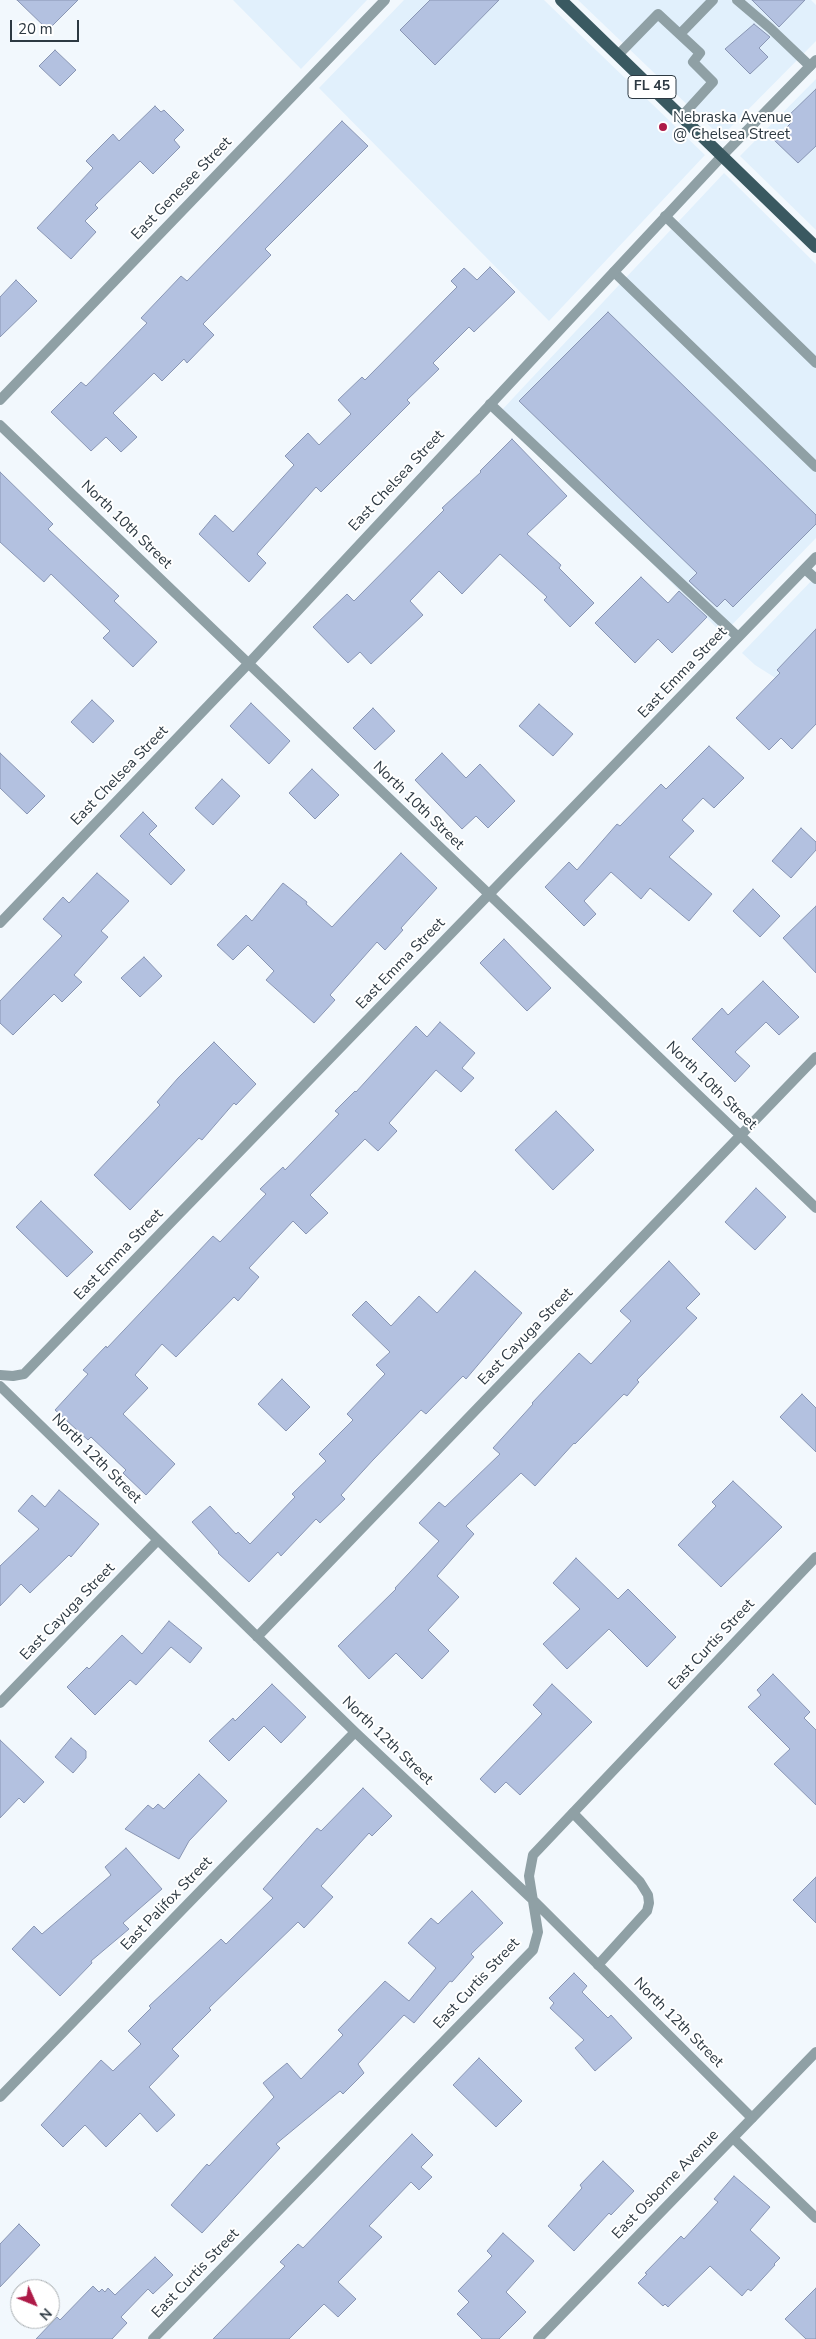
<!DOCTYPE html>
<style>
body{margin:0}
#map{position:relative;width:816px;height:2339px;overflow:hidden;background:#f2f8fd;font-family:"Nunito Sans",sans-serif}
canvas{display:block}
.north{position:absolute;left:10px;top:2279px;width:50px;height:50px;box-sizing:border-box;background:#fff;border:1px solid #abb0b3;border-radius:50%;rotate:134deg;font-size:14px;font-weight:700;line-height:20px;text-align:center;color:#2d3942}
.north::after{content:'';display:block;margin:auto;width:18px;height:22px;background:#ad1a47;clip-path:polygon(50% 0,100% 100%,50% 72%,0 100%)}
.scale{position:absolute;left:10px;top:20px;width:69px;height:22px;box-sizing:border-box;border:2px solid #2d3942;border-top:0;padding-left:6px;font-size:15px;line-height:18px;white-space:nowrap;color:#2d3942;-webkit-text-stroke:4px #fff;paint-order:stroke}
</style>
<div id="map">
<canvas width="816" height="2339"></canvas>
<div class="north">N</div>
<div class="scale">20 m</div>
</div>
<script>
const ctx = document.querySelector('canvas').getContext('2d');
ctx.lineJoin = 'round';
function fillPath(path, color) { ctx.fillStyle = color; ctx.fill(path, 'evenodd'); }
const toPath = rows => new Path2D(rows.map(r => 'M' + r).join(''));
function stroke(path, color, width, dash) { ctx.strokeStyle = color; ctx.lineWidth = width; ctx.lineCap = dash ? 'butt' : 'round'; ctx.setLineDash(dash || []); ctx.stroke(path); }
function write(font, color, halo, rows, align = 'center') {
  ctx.font = font + ' "Nunito Sans",sans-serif'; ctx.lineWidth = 4; ctx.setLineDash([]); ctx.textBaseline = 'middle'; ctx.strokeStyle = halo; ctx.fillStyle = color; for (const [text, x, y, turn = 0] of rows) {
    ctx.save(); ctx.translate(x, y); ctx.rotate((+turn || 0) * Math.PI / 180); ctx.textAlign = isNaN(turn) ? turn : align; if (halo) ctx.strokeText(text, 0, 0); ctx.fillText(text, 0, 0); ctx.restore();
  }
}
const built = toPath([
 [233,0,367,0,301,69],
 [404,0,544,0,705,155,549,321,319,88],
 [578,0,811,0,816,5,816,41,721,137],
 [816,79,816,230,740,156],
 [724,173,816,264,816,538,723,634,500,412],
 [816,576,816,679,796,691,755,665,742,653]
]);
const building = toPath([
 [17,0,78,0,48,30,17,0],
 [430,0,499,0,435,65,400,30,430,0],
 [752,0,805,0,779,27,752,0],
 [754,24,770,37,759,48,768,57,750,74,725,49,754,24],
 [55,50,76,70,60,86,39,66,55,50],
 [816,89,816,146,798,163,774,140,791,123,786,118,816,89],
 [155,106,161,112,164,110,184,130,174,140,180,147,153,174,140,161,95,205,98,208,85,221,96,232,71,259,37,228,93,168,86,161,113,134,119,141,155,106],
 [342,121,368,146,265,249,271,255,203,324,214,335,187,363,184,359,162,381,154,373,113,413,137,437,121,452,106,437,91,451,51,412,81,382,86,386,147,323,141,318,181,276,187,281,342,121],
 [490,267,515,292,474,332,469,327,433,363,439,369,407,400,410,403,321,492,316,487,257,554,266,563,249,582,199,534,215,515,233,532,294,465,285,456,308,433,319,445,351,414,338,400,362,377,365,380,457,287,451,281,464,268,477,280,490,267],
 [16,280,37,301,0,337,0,297,16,280],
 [608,312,816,515,816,524,733,607,725,599,717,607,689,581,697,573,519,401,608,312],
 [512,439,567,496,527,534,561,565,559,568,594,603,570,627,544,600,547,597,500,554,462,594,439,571,410,601,423,615,371,664,360,652,348,663,313,627,347,594,354,601,444,510,442,508,481,472,480,471,512,439],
 [0,472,53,524,48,529,119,596,114,601,157,642,133,667,103,638,110,631,51,574,44,582,0,542,0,472],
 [641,577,668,603,679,591,707,617,672,653,658,639,635,663,595,623,641,577],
 [816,629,816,724,792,749,781,738,769,750,736,718,780,673,777,670,816,629],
 [92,700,114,721,93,743,71,722,92,700],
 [251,703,290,741,269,764,230,726,251,703],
 [539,704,573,734,553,756,519,726,539,704],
 [373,708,395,731,375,750,353,728,373,708],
 [709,746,744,778,714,808,703,798,682,820,694,831,669,857,712,894,689,921,650,888,641,899,611,872,584,901,596,914,584,926,545,887,569,862,577,870,617,824,620,826,661,784,666,789,709,746],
 [0,753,45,796,27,814,0,788,0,753],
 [442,753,466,778,480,764,515,801,488,828,476,816,462,829,415,780,442,753],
 [312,769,339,795,315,819,289,793,312,769],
 [222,779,240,796,213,825,195,808,222,779],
 [143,812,157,826,149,834,185,870,171,885,120,836,143,812],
 [801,828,816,842,816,850,791,878,772,861,801,828],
 [401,853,437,888,401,928,403,930,385,950,377,942,330,995,335,1000,314,1023,266,980,274,971,248,945,233,960,217,945,246,915,252,921,283,883,307,902,306,904,332,927,401,853],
 [97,873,129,901,101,931,108,937,74,975,82,982,62,1002,54,994,13,1035,0,1023,0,1001,62,936,43,919,63,897,69,903,97,873],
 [753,889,780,916,760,937,733,911,753,889],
 [816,906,816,973,783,938,816,906],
 [504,939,551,988,527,1011,480,963,504,939],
 [144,957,162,976,140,997,121,978,144,957],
 [763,981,799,1017,779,1035,766,1022,735,1052,750,1066,735,1082,692,1039,722,1008,728,1015,763,981],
 [440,1022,475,1053,462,1068,474,1078,461,1092,436,1070,389,1123,397,1131,378,1151,365,1139,310,1195,328,1213,306,1234,293,1221,249,1268,259,1277,238,1301,234,1297,176,1357,162,1344,135,1375,148,1388,123,1414,175,1464,146,1495,123,1473,126,1470,91,1437,88,1440,55,1410,88,1374,83,1370,106,1346,107,1348,213,1236,220,1242,266,1194,260,1189,283,1167,285,1170,339,1114,335,1111,355,1091,356,1092,416,1026,427,1037,440,1022],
 [214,1042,256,1084,236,1105,234,1103,202,1140,199,1138,130,1210,94,1175,160,1105,157,1102,178,1078,214,1042],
 [556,1111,594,1150,553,1190,515,1150,556,1111],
 [756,1188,786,1217,755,1250,725,1222,756,1188],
 [41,1201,93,1252,67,1277,16,1227,41,1201],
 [669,1261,700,1294,686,1308,697,1318,637,1380,639,1382,627,1396,624,1394,575,1444,574,1443,535,1486,521,1473,466,1526,474,1534,437,1576,459,1597,428,1630,449,1651,422,1679,396,1653,369,1679,338,1646,396,1589,395,1588,439,1541,419,1523,439,1502,445,1507,500,1454,493,1448,533,1404,532,1403,579,1353,591,1364,631,1321,620,1311,669,1261],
 [475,1271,522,1313,466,1379,463,1376,426,1414,421,1410,373,1460,341,1495,345,1499,320,1523,316,1519,281,1556,278,1552,249,1582,218,1553,219,1552,192,1522,210,1506,236,1534,238,1532,250,1544,295,1497,292,1494,326,1461,319,1454,353,1420,347,1414,385,1374,376,1365,390,1352,352,1315,366,1301,391,1326,419,1296,437,1313,475,1271],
 [282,1379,310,1407,286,1431,258,1404,282,1379],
 [802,1394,816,1408,816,1452,780,1417,802,1394],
 [733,1481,782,1527,721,1587,678,1545,716,1506,712,1502,733,1481],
 [59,1490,99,1524,71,1557,69,1555,30,1593,21,1584,0,1606,0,1566,39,1529,18,1511,32,1495,45,1507,59,1490],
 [576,1558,618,1599,628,1589,676,1637,647,1667,609,1629,567,1669,543,1644,580,1609,553,1583,576,1558],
 [169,1621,202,1648,190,1663,171,1647,136,1685,130,1680,95,1715,67,1687,87,1667,89,1669,122,1635,142,1654,169,1621],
 [773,1674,810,1712,804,1718,816,1730,816,1805,774,1764,790,1749,748,1707,761,1695,757,1690,773,1674],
 [272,1684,306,1717,281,1743,264,1726,229,1761,209,1741,233,1718,235,1721,272,1684],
 [552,1684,592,1722,520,1795,506,1782,495,1793,480,1779,542,1714,533,1705,552,1684],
 [71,1738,86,1751,86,1758,73,1773,55,1757,71,1738],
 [0,1740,44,1782,24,1803,19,1798,0,1818,0,1740],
 [199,1774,227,1801,189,1841,179,1859,125,1829,148,1805,153,1809,158,1804,164,1809,199,1774],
 [363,1788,392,1816,372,1836,369,1833,321,1886,333,1897,304,1928,298,1922,209,2008,211,2010,172,2049,179,2056,149,2087,175,2115,157,2132,140,2113,106,2147,85,2125,63,2147,41,2125,101,2060,113,2071,141,2044,128,2031,151,2008,149,2006,221,1939,226,1944,273,1898,263,1889,317,1828,321,1831,363,1788],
 [126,1848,162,1889,123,1923,129,1929,91,1961,92,1963,60,1996,12,1949,34,1926,42,1934,111,1875,105,1867,126,1848],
 [816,1877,816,1923,793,1900,816,1877],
 [472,1891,503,1923,471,1954,474,1957,452,1982,450,1981,414,2023,404,2015,358,2064,364,2073,343,2094,340,2091,276,2144,280,2148,202,2233,171,2205,207,2164,209,2166,274,2097,263,2083,287,2063,301,2079,343,2035,338,2030,385,1981,409,2001,436,1968,408,1943,431,1918,438,1924,472,1891],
 [574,1973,587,1986,582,1992,608,2018,611,2015,632,2038,595,2071,575,2048,584,2040,550,2008,554,2003,549,1998,574,1973],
 [479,2058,522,2101,496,2127,453,2085,479,2058],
 [412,2134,433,2155,421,2167,432,2177,419,2190,411,2182,369,2226,382,2237,338,2282,356,2299,338,2317,324,2304,289,2339,213,2339,285,2266,280,2262,298,2244,303,2248,412,2134],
 [603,2161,634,2191,611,2215,609,2213,574,2251,548,2226,582,2188,580,2185,603,2161],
 [734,2176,770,2207,750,2230,780,2258,774,2264,775,2265,751,2291,748,2289,742,2296,710,2266,668,2307,665,2304,663,2306,638,2283,647,2274,645,2273,681,2236,684,2239,718,2202,714,2199,734,2176],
 [19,2224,40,2245,0,2287,0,2244,19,2224],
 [503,2233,534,2261,506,2292,526,2312,499,2339,482,2339,457,2314,469,2302,458,2291,492,2256,487,2251,503,2233],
 [155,2257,173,2275,153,2294,148,2289,121,2317,127,2323,112,2339,36,2339,57,2317,60,2320,93,2286,99,2292,102,2289,105,2292,108,2288,115,2295,155,2257],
 [816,2288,816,2339,806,2339,785,2319,816,2288]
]);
const service = toPath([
 [737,0,770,28,810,66],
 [680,34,713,0],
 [618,55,658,14,700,53,693,62,713,82,682,116],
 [665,216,816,363],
 [614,272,816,467],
 [490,404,738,637],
 [805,569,816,579],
 [573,1813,640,1882,648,1895,649,1903,647,1911,598,1965]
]);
const minor = toPath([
 [0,400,385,0],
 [0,425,816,1208],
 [0,923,249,663,723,155,816,60],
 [0,1375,13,1376,24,1374,816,557],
 [0,1386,355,1732,531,1898,752,2118],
 [257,1637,816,1057],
 [0,1703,157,1541],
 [0,2097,355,1732],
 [733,2138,816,2218],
 [153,2339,533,1950,538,1932,529,1876,533,1855,816,1557]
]);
const tertiary = toPath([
 [538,2339,816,2052]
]);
const primary = toPath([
 [561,0,816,247]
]);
const markers = [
 [663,127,5,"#ad1a47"]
];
const shields = [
 [652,87,48]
];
const shieldNames = [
 ["FL 45",652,87]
];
const poiNames = [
 ["Nebraska Avenue",673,118],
 ["@ Chelsea Street",673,135]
];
const streetNames = [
 ["East Genesee Street",182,189,-46],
 ["East Chelsea Street",397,481,-47],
 ["North 10th Street",126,525,44],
 ["East Emma Street",683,673,-46],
 ["East Chelsea Street",120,776,-46],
 ["North 10th Street",418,806,44],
 ["East Emma Street",401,964,-46],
 ["North 10th Street",711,1086,44],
 ["East Emma Street",119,1255,-46],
 ["East Cayuga Street",526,1337,-46],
 ["North 12th Street",96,1459,45],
 ["East Cayuga Street",68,1612,-46],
 ["East Curtis Street",712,1645,-47],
 ["North 12th Street",387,1741,44],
 ["East Palifox Street",167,1904,-46],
 ["East Curtis Street",477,1984,-47],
 ["North 12th Street",678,2023,45],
 ["East Osborne Avenue",666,2185,-46],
 ["East Curtis Street",196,2274,-46]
];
fillPath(built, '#e1f0fc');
fillPath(building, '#b3c1e0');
stroke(building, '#8996b4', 1);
stroke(service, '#8fa0a5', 10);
stroke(minor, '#8fa0a5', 10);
stroke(tertiary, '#8fa0a5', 10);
stroke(primary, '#3a5961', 12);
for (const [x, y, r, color] of markers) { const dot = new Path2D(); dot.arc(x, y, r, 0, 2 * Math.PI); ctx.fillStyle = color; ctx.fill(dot); stroke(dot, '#fff', 2); }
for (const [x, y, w] of shields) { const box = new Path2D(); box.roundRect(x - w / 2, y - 11.5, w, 23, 4); ctx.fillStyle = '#fff'; ctx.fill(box); stroke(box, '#2d3942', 1); }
write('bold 14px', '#2d3942', null, shieldNames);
write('15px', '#2d3942', '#fff', poiNames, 'left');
write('15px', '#2d3942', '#fff', streetNames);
</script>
